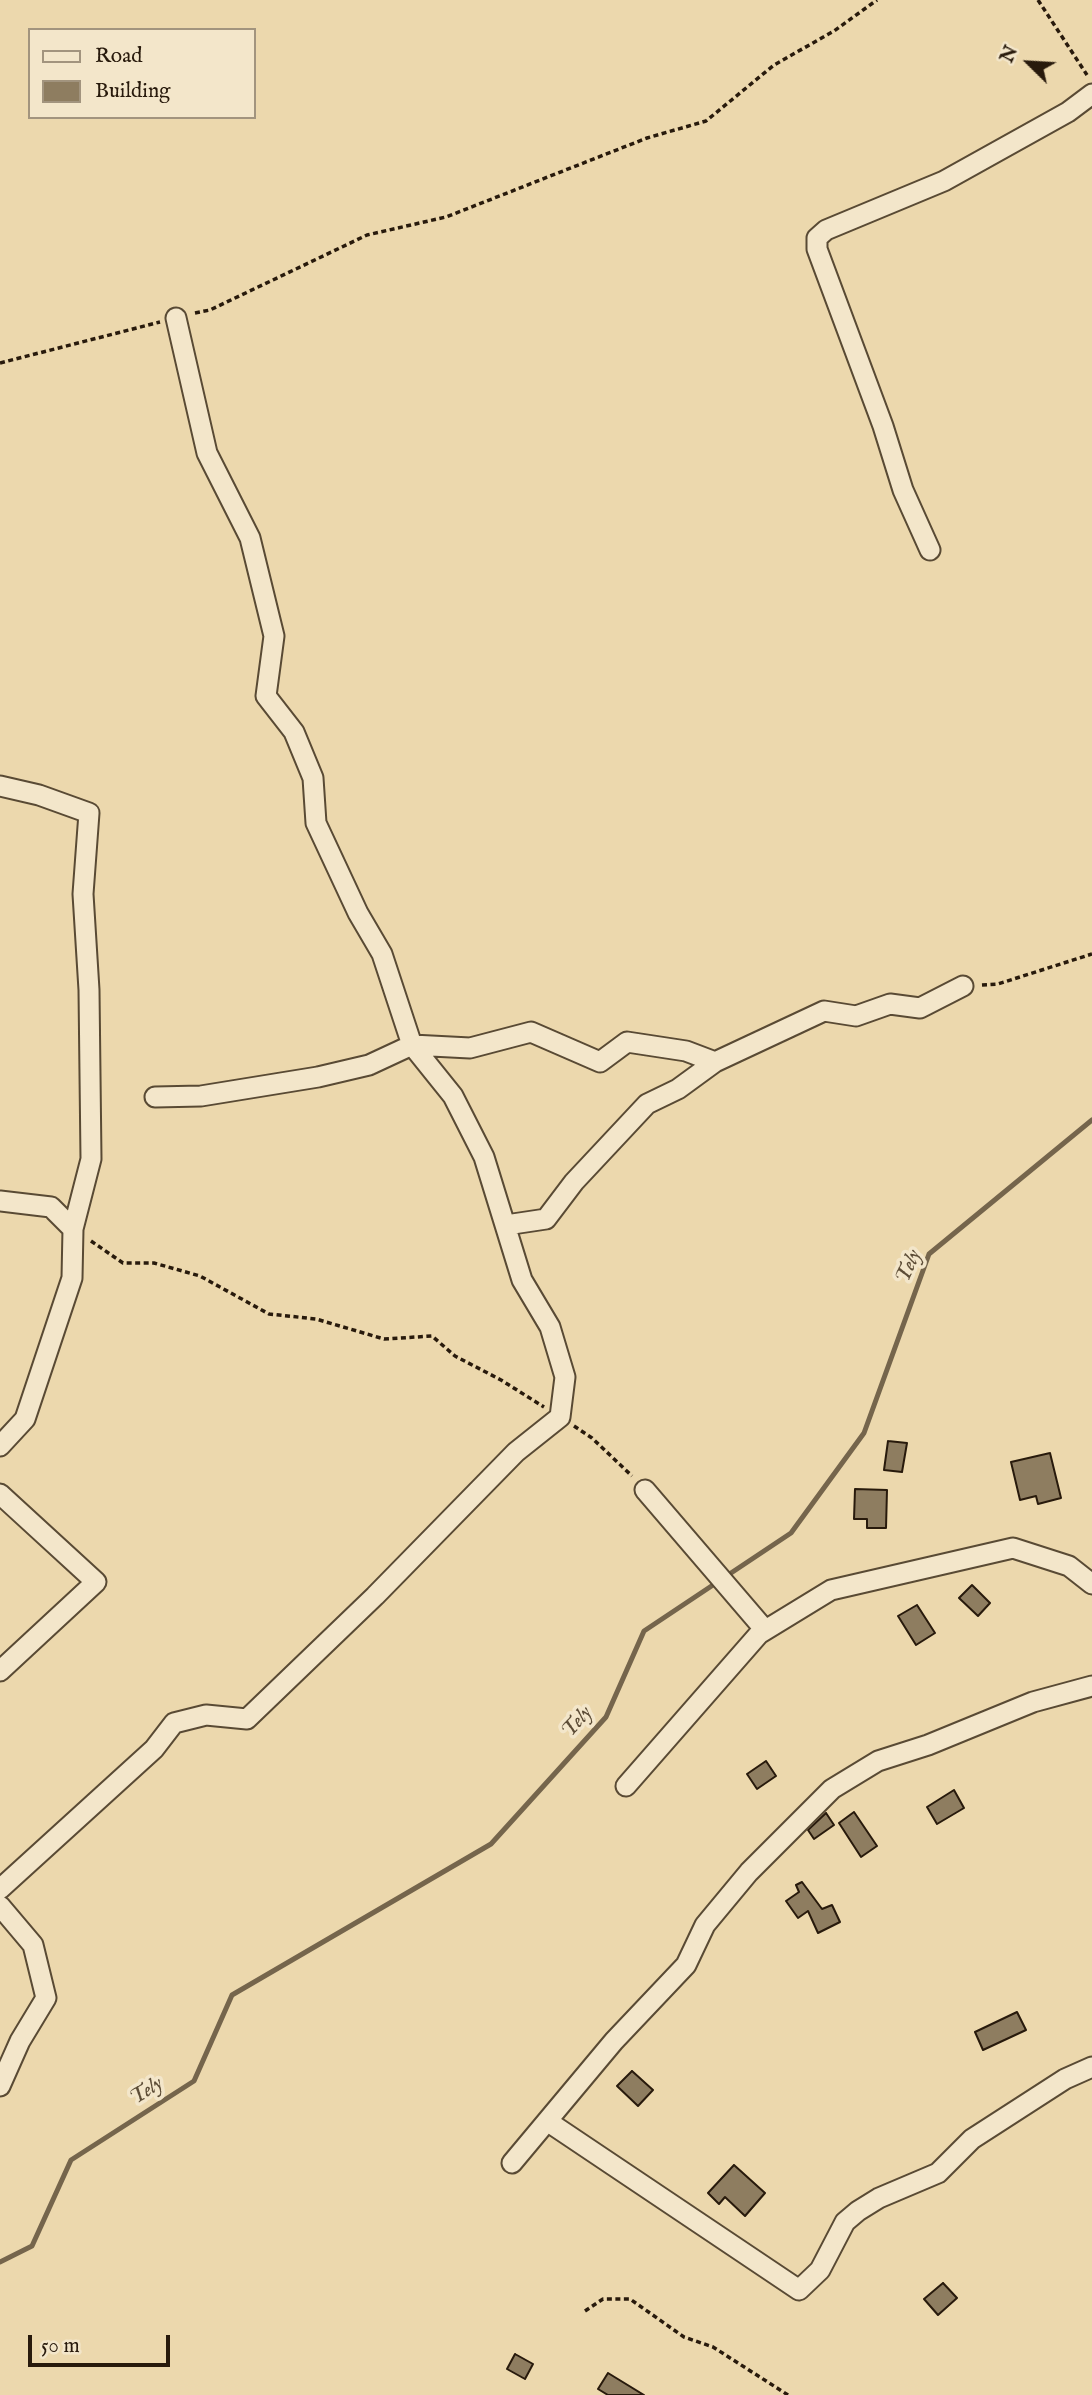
<!DOCTYPE html>
<style>
body{margin:0}
#map{position:relative;width:1092px;height:2395px;overflow:hidden;background:#ecd8ad;font-family:"IM FELL English",serif}
canvas{display:block}
.legend{position:absolute;left:28px;top:28px;width:228px;height:91px;box-sizing:border-box;background:#f3e6ca;border:2px solid #a2947e;margin:0;padding:9px 12px;list-style:none;font-size:21px;color:#281a0c}
.legend li{display:flex;align-items:center;gap:14px;height:35px}
.legend b{width:35px;border:2px solid #a2947e}
.north{position:absolute;left:994px;top:28px;width:70px;height:70px;-webkit-text-stroke:5px #f3e6ca;paint-order:stroke;rotate:294deg;font-size:19px;font-weight:700;line-height:28px;text-align:center;color:#281a0c}
.north::after{content:'';display:block;margin:auto;width:24px;height:32px;background:#281a0c;clip-path:polygon(50% 0,100% 100%,50% 72%,0 100%)}
.scale{position:absolute;left:28px;top:2335px;width:142px;height:32px;box-sizing:border-box;border:4px solid #281a0c;border-top:0;padding-left:9px;font-size:21px;line-height:24px;white-space:nowrap;color:#281a0c;-webkit-text-stroke:5px #f3e6ca;paint-order:stroke}
</style>
<div id="map">
<canvas width="1092" height="2395"></canvas>
<ul class="legend">
<li><b style="height:9px;background:#f3e6ca"></b>Road</li>
<li><b style="height:19px;background:#8e7d60"></b>Building</li>
</ul>
<div class="north">N</div>
<div class="scale">50 m</div>
</div>
<script>
const ctx = document.querySelector('canvas').getContext('2d');
ctx.lineJoin = 'round';
const toPath = rows => new Path2D(rows.map(r => 'M' + r).join(''));
function stroke(path, color, width, dash) { ctx.strokeStyle = color; ctx.lineWidth = width; ctx.lineCap = dash ? 'butt' : 'round'; ctx.setLineDash(dash || []); ctx.stroke(path); }
function fillPath(path, color) { ctx.fillStyle = color; ctx.fill(path, 'evenodd'); }
function write(font, color, halo, rows, align = 'center') {
  ctx.font = font + ' "IM FELL English",serif'; ctx.lineWidth = 7; ctx.setLineDash([]); ctx.textBaseline = 'middle'; ctx.strokeStyle = halo; ctx.fillStyle = color; for (const [text, x, y, turn = 0] of rows) {
    ctx.save(); ctx.translate(x, y); ctx.rotate((+turn || 0) * Math.PI / 180); ctx.textAlign = isNaN(turn) ? turn : align; if (halo) ctx.strokeText(text, 0, 0); ctx.fillText(text, 0, 0); ctx.restore();
  }
}
const stream = toPath([
 [0,2262,32,2246,71,2160,194,2081,232,1995,491,1844,606,1717,644,1631,791,1533,864,1433,929,1254,1092,1120]
]);
const building = toPath([
 [888,1441,907,1443,902,1472,884,1470,888,1441],
 [1050,1453,1061,1498,1038,1504,1036,1496,1020,1500,1011,1462,1050,1453],
 [855,1489,887,1490,886,1528,867,1528,867,1519,854,1519,855,1489],
 [972,1585,990,1603,978,1616,959,1598,972,1585],
 [917,1605,935,1633,916,1645,898,1616,917,1605],
 [766,1761,776,1776,757,1789,747,1774,766,1761],
 [954,1790,964,1808,937,1824,927,1807,954,1790],
 [854,1812,877,1846,861,1857,839,1823,854,1812],
 [826,1813,834,1825,814,1839,808,1830,826,1813],
 [802,1882,822,1909,832,1905,840,1922,818,1933,808,1911,798,1918,786,1901,799,1892,796,1885,802,1882],
 [1017,2012,1026,2030,983,2050,975,2032,1017,2012],
 [632,2071,653,2090,638,2106,617,2086,632,2071],
 [734,2165,765,2193,745,2216,725,2197,719,2204,708,2193,734,2165],
 [943,2283,957,2298,938,2315,924,2299,943,2283],
 [515,2354,533,2364,525,2379,507,2369,515,2354],
 [608,2373,644,2395,608,2395,598,2389,608,2373]
]);
const path = toPath([
 [1038,0,1087,75],
 [195,313,210,310,367,235,446,217,647,138,706,121,774,65,834,31,877,0],
 [0,363,160,322],
 [982,985,998,984,1092,954],
 [91,1241,123,1263,154,1263,200,1276,269,1314,316,1319,384,1339,432,1336,455,1356,501,1380,544,1407],
 [574,1426,592,1438,632,1476],
 [585,2311,603,2299,630,2299,684,2337,713,2347,788,2395]
]);
const minor = toPath([
 [176,318,207,453,250,538,274,636,266,696,294,732,313,778,316,823,358,913,382,954,412,1045,470,1048,531,1032,600,1062,627,1042,686,1051,715,1062],
 [930,550,903,490,883,426,817,249,817,238,826,230,944,181,1068,112,1092,94],
 [0,786,39,795,89,813,83,894,89,990,91,1159,73,1229,72,1278,25,1419,0,1446],
 [0,1201,51,1207,73,1229],
 [506,1225,546,1219,574,1182,647,1104,678,1089,715,1062,824,1011,856,1016,890,1004,920,1008,963,986],
 [645,1490,765,1630],
 [0,1494,96,1582,0,1671],
 [626,1786,759,1634,831,1590,1013,1548,1069,1566,1092,1584],
 [0,1889,154,1749,174,1723,206,1715,247,1719,375,1596,516,1452,560,1417,565,1377,550,1327,522,1280,484,1157,453,1096,412,1045,369,1065,318,1077,201,1096,155,1097],
 [0,1906,33,1945,46,1998,20,2041,0,2086],
 [547,2121,799,2290,820,2270,845,2222,858,2211,879,2198,938,2173,972,2139,1065,2079,1092,2067],
 [512,2163,614,2041,686,1965,705,1925,749,1872,832,1789,878,1761,928,1745,1033,1702,1092,1686]
]);
const waterNames = [
 ["Tely",910,1267,-66],
 ["Tely",578,1723,-49],
 ["Tely",147,2092,-32]
];
stroke(stream, '#75654c', 5);
fillPath(building, '#8e7d60');
stroke(building, '#281a0c', 2);
stroke(minor, '#594a34', 23);
stroke(path, '#281a0c', 3.5, [5, 3.5]);
stroke(minor, '#f3e6ca', 19);
write('italic 21px', '#5c4c36', '#f3e6ca', waterNames);
</script>
